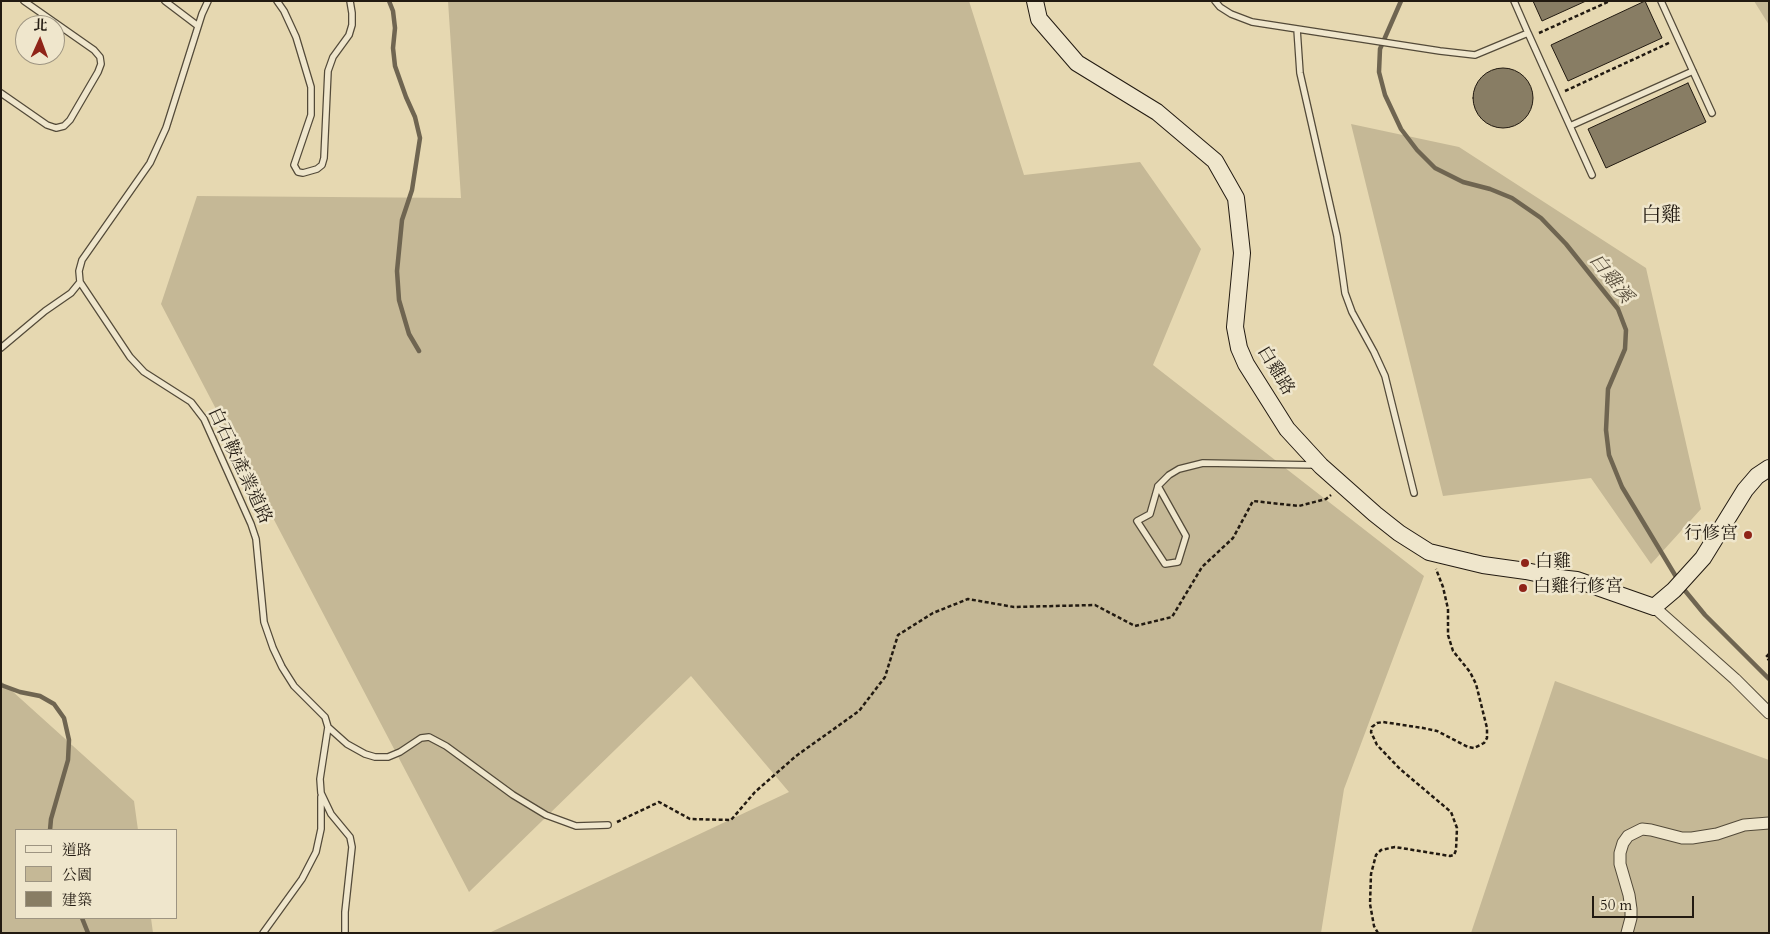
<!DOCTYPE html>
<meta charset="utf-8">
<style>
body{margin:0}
#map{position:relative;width:1770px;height:934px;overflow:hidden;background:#e6d8b1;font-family:Cardo,"Noto Serif TC",serif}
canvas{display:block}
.frame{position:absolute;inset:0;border:2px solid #221a11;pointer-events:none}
.legend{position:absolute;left:15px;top:829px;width:162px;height:90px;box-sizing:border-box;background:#efe6cc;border:1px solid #9d9481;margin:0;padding:6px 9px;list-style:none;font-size:15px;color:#221a11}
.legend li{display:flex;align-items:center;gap:10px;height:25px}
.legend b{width:25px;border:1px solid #9d9481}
.north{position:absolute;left:15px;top:15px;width:50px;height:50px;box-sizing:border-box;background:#efe6cc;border:1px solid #9d9481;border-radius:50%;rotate:2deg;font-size:14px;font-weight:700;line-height:20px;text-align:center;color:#221a11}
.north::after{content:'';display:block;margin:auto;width:18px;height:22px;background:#8f2418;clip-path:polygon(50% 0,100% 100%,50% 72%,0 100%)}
.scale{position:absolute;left:1592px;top:896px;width:102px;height:22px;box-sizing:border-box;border:2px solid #221a11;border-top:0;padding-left:6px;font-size:15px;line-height:18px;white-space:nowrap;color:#221a11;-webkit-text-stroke:4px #efe6cc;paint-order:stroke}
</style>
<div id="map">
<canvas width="1770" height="934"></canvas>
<div class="frame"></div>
<ul class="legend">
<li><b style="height:6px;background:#efe6cc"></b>道路</li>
<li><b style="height:14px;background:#c5b896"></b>公園</li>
<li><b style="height:14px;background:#887d64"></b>建築</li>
</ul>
<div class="north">北</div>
<div class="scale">50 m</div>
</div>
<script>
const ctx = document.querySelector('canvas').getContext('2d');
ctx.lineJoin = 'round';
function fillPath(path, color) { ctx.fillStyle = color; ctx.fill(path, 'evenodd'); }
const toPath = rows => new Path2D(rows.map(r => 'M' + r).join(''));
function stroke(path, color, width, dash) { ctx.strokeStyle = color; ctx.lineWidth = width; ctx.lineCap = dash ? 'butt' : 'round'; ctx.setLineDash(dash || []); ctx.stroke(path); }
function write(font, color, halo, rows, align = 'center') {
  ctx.font = font + ' Cardo,"Noto Serif TC",serif'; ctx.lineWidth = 5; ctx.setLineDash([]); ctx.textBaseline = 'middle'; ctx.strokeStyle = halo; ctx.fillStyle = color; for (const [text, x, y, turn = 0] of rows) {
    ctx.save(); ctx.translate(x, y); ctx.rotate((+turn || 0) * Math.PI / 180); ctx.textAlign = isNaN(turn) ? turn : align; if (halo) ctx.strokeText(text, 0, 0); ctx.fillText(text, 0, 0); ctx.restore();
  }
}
const green = toPath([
 [448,1,969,1,1024,175,1140,162,1201,249,1153,365,1424,576,1344,789,1321,933,489,933,789,792,691,676,469,892,161,304,197,196,461,198],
 [1754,1,1769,1,1769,25],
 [1351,124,1459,147,1646,268,1701,509,1651,564,1591,478,1443,496],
 [1,681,134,801,138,830,16,830,16,918,151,918,153,933,1,933],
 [1555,681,1769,760,1769,933,1471,933]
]);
const stream = toPath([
 [389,1,393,11,395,28,393,48,395,66,406,97,415,117,420,138,412,190,402,220,397,271,399,300,409,334,419,351],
 [1401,1,1380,49,1379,72,1385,95,1401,129,1417,150,1435,168,1463,182,1490,189,1512,198,1541,218,1566,244,1618,309,1626,330,1625,349,1608,389,1606,430,1609,455,1622,487,1678,580],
 [1682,587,1705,615,1769,679],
 [1,685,20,692,40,696,54,704,64,718,69,740,68,760,51,819,50,830],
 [82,918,88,933]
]);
const building = toPath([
 [1533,1,1586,1,1542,21,1533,1],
 [1645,1,1662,38,1568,81,1551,45,1645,1],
 '1473 98a30 30 0 1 1 60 0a30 30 0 1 1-60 0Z',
 [1688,83,1706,122,1606,168,1588,129,1688,83]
]);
const path = toPath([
 [1539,33,1610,1],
 [1565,91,1671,42],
 [1769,654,1766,657,1769,660],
 [617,822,659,802,690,819,731,820,755,792,796,756,859,711,885,677,898,635,933,613,968,599,1014,607,1095,605,1135,626,1172,617,1202,567,1233,538,1253,501,1299,506,1326,499,1331,495],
 [1378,933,1374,926,1370,904,1371,874,1376,855,1381,850,1395,847,1450,856,1454,855,1456,850,1457,828,1451,812,1400,769,1377,745,1371,732,1372,727,1377,723,1383,722,1423,728,1437,731,1468,747,1474,748,1484,743,1487,738,1487,728,1476,684,1470,672,1453,651,1448,635,1448,609,1443,587,1436,569]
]);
const lane = toPath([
 [165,1,198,26],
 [208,1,202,14,166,128,150,163,82,260,79,271,80,282,130,357,144,372,191,402,204,419,251,524,256,539,264,622,273,648,282,667,294,686,325,717,328,727,320,779,321,793,331,814,350,837,352,847,345,912,345,933],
 [277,1,284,11,296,37,311,87,311,115,294,165,298,172,303,173,317,169,322,165,324,158,328,71,333,57,349,35,352,25,352,13,350,1],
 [1215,1,1220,7,1231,14,1252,22,1440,51,1475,55,1528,33,1514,1],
 [1661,1,1712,113],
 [1297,29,1300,73,1337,236,1345,293,1352,312,1374,352,1385,376,1414,493],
 [1528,33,1592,175],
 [1,93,47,125,56,128,64,126,70,120,98,72,101,64,100,57,94,50,24,1],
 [1570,126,1693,71],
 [1,348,45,311,71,293,80,282],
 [1158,486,1186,536,1178,562,1165,564,1137,521,1150,514,1158,486,1169,475,1179,469,1203,463,1316,465],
 [328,727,347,744,365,754,375,757,388,757,400,752,421,738,429,737,446,746,513,795,546,815,576,826,608,825],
 [263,933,302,879,316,852,321,829,321,797]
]);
const street = toPath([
 [1654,607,1735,679,1769,713],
 [1627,933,1631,918,1631,909,1629,895,1620,864,1620,853,1623,843,1628,836,1642,829,1651,830,1682,838,1692,838,1717,834,1744,825,1769,823]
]);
const secondary = toPath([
 [1035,1,1039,19,1077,63,1157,112,1215,161,1236,198,1242,253,1235,327,1239,348,1246,364,1287,429,1321,466,1375,514,1399,533,1429,552,1483,565,1526,571,1559,578,1577,580,1654,607,1674,590,1703,558,1745,490,1757,476,1769,468]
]);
const markers = [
 [1748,535,5,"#8f2418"],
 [1525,563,5,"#8f2418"],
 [1523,588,5,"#8f2418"]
];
const streetNames = [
 ["白雞路",1275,371,59],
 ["白石鞍產業道路",239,466,65]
];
const poiNames = [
 ["行修宮",1738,535,"right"],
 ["白雞",1535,563],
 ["白雞行修宮",1533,588]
];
const waterNames = [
 ["白雞溪",1610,279,52]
];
const quarterNames = [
 ["白雞",1661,216]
];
fillPath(green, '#c5b896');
stroke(stream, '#6f6551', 4.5);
fillPath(building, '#887d64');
stroke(building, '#221a11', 1);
stroke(lane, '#534a39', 8);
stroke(street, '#534a39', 13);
stroke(secondary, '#221a11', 18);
stroke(path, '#221a11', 2.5, [4, 2.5]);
stroke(lane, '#efe6cc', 5.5);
stroke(street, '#efe6cc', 11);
stroke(secondary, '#efe6cc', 16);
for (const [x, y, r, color] of markers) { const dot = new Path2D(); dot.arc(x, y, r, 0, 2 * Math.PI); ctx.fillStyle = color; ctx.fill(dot); stroke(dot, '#efe6cc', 2); }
write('18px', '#221a11', '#efe6cc', streetNames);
write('18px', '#221a11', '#efe6cc', poiNames, 'left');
write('italic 19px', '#564c3b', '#efe6cc', waterNames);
write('20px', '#221a11', '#efe6cc', quarterNames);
</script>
